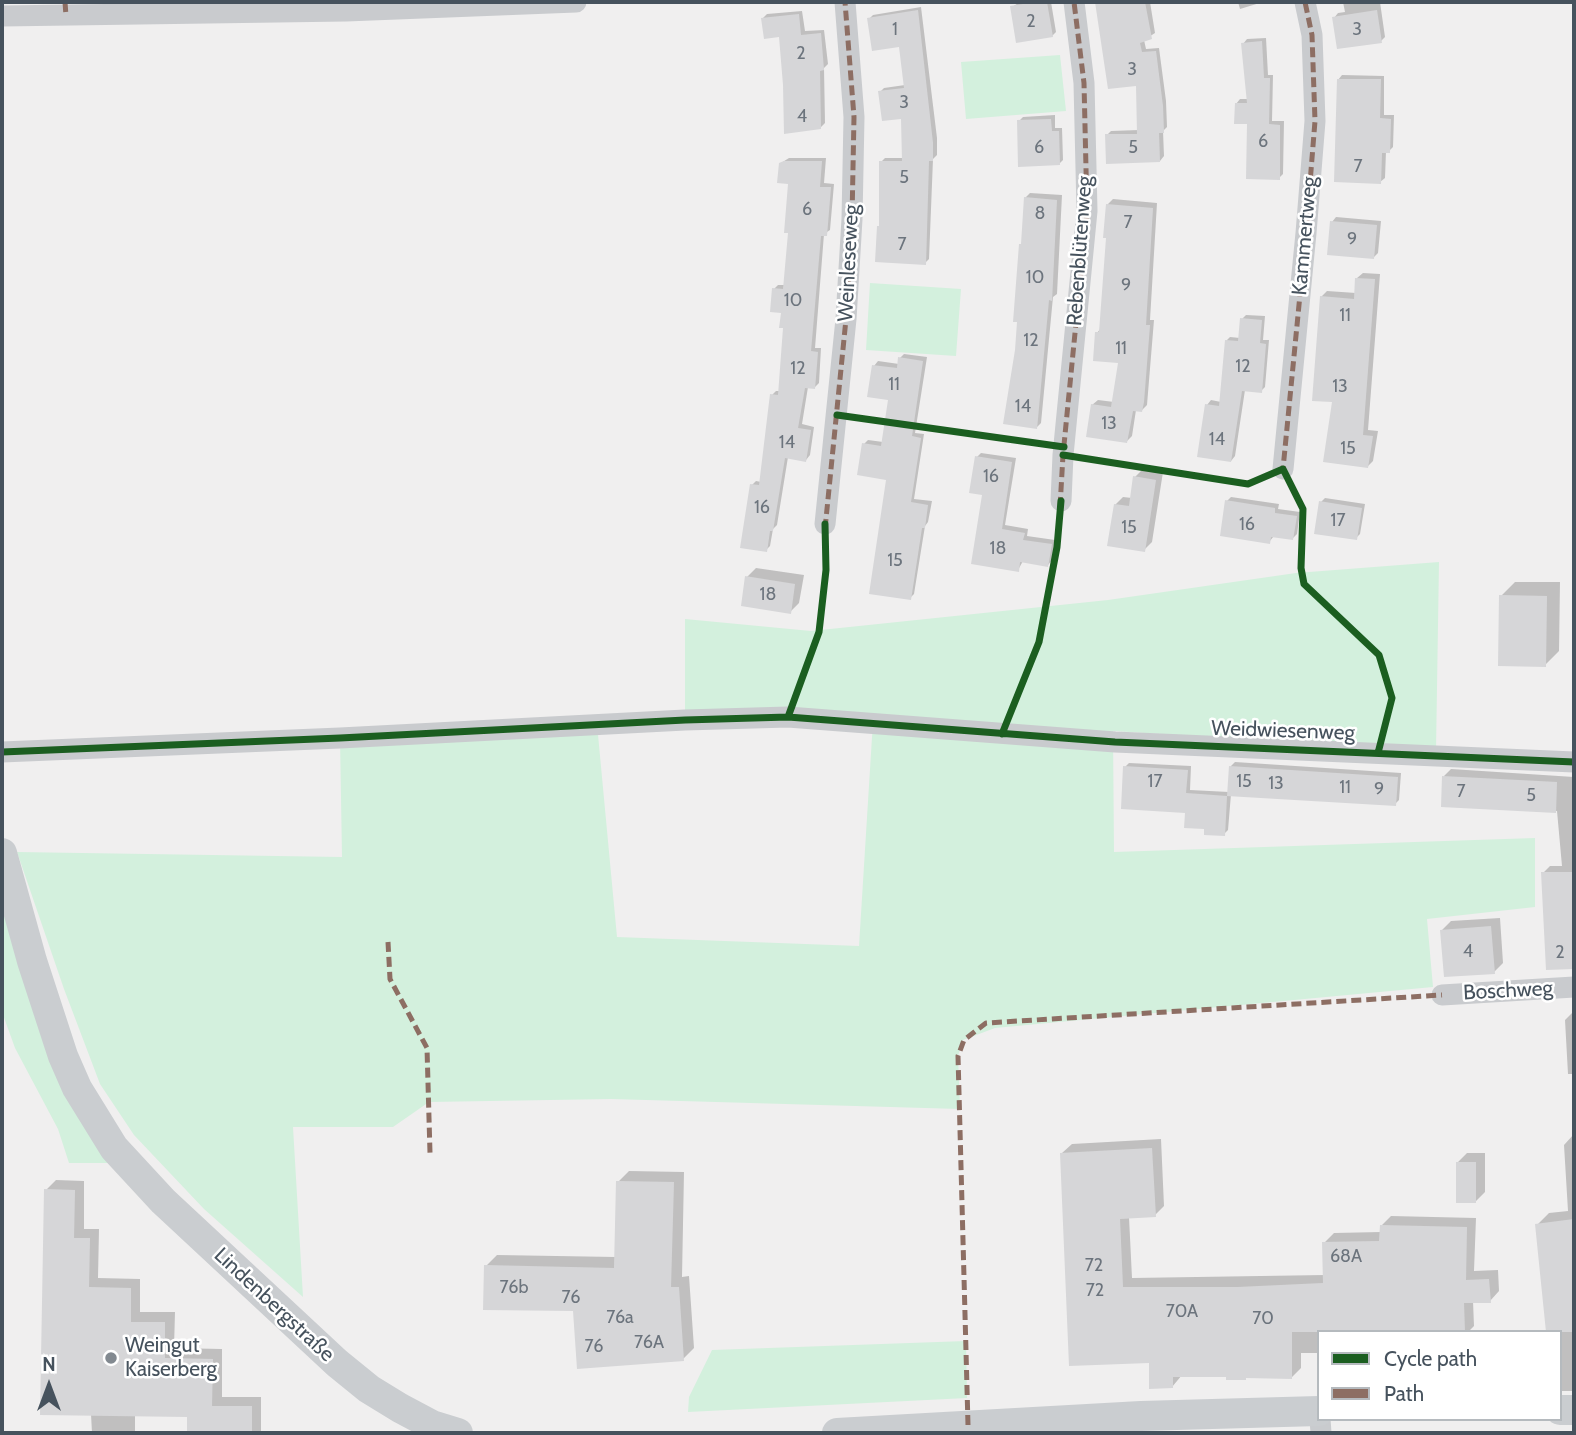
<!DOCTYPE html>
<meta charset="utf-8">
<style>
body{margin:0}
#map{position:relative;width:1576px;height:1435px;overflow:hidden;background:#f0efef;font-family:Cabin,sans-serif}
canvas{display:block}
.frame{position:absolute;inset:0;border:4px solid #46525d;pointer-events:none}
.legend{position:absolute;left:1317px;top:1330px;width:245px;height:91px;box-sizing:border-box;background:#fff;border:2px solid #b5babe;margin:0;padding:9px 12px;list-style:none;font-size:21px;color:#46525d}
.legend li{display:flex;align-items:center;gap:14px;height:35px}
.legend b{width:35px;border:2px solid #b5babe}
.north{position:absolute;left:14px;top:1351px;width:70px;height:70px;-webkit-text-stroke:5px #fff;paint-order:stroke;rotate:0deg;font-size:19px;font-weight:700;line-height:28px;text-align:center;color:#46525d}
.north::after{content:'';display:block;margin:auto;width:24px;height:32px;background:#46525d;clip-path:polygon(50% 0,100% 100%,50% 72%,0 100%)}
</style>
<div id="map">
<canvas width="1576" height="1435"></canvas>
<div class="frame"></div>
<ul class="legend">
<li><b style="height:9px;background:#1b5e20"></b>Cycle path</li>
<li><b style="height:9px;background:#8d6e63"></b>Path</li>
</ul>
<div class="north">N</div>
</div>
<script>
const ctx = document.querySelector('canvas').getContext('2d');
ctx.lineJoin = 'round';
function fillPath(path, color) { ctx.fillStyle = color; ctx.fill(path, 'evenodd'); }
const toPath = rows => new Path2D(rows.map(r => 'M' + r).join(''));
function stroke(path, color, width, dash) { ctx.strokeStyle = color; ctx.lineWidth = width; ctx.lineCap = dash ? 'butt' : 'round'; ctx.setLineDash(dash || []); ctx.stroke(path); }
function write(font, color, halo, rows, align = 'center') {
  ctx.font = font + ' Cabin,sans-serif'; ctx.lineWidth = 5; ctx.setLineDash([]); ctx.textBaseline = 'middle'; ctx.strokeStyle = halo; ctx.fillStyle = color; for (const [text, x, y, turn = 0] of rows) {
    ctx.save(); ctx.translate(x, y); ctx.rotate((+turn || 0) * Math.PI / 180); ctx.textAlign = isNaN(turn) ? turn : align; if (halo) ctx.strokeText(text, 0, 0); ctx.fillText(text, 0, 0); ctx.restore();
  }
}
const green = toPath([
 [1060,55,1066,111,966,119,961,62],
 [870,283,961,289,956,356,866,350],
 [1439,562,1436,751,1113,731,1114,852,1535,838,1535,907,1427,919,1433,987,995,1028,963,1040,958,1056,960,1109,611,1099,429,1102,393,1127,293,1127,303,1297,204,1209,134,1135,100,1084,64,989,17,852,342,857,340,738,597,724,617,937,859,946,873,721,685,716,685,619,811,631,1108,600,1296,573],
 [2,890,108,1163,69,1163,58,1129,15,1048,2,1012],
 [966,1341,967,1398,688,1412,689,1397,712,1350]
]);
const shadow = toPath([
 [1020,2,1051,2,1056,32,1052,36,1012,7],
 [1096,2,1150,2,1155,33,1144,40,1146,49,1159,48,1166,101,1167,127,1163,131,1164,156,1160,161,1107,135,1111,131,1139,130,1137,84,1110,87],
 [1238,2,1263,2,1240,9],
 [1343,2,1380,2,1385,37,1381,41,1334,18,1338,13,1345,12],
 [921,7,937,138,937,155,933,159,929,259,925,263,881,224,881,162,885,158,903,158,903,117,880,92,884,88,905,85,900,45,869,19,873,15],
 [802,11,805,31,824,30,828,64,824,68,825,123,820,128,785,85,780,35,763,18,767,14],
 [1266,38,1268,75,1273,75,1272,121,1284,121,1283,174,1279,178,1236,104,1240,99,1248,99,1243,44,1247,39],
 [1342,75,1384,76,1384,115,1394,115,1393,147,1389,151,1386,151,1385,178,1380,182,1338,80],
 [1055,115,1055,128,1062,128,1063,160,1059,164,1019,121,1023,117],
 [789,158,826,158,824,183,834,184,830,230,824,234,815,348,821,348,819,383,815,387,808,387,802,424,814,427,810,455,806,460,788,457,777,525,773,529,770,546,766,550,752,485,756,481,761,482,772,395,776,391,780,391,785,327,774,289,778,285,785,285,790,231,790,182,781,163],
 [1030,193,1062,195,1057,294,1053,297,1041,423,1036,428,1016,350,1025,198],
 [1113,199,1157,203,1150,320,1154,320,1147,405,1142,410,1136,410,1132,436,1127,441,1092,405,1098,400,1114,402,1120,362,1097,333,1101,328,1108,236,1107,205],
 [1336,217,1381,221,1378,253,1374,257,1332,222],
 [1363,273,1380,274,1368,430,1378,431,1373,461,1367,467,1334,401,1321,297,1327,291,1356,293,1357,278],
 [1246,315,1265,316,1263,340,1269,340,1265,387,1261,391,1245,390,1235,456,1231,461,1207,405,1211,400,1221,402,1226,341,1230,337,1240,338,1242,319],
 [904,354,927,357,915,433,924,434,914,499,932,501,928,522,925,526,914,594,910,598,888,478,864,444,868,440,883,442,890,399,874,366,878,361,899,364,900,358],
 [981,453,1016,458,1005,525,1028,529,1027,536,1055,540,1052,560,1048,565,1023,561,1018,570,984,494,977,457],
 [1143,469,1163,472,1152,542,1144,550,1115,505,1123,497,1132,498,1135,477],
 [1231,497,1279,504,1278,509,1300,512,1297,534,1292,539,1274,536,1269,542,1227,501],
 [1325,498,1365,504,1360,534,1356,538,1321,502],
 [756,568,804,575,799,603,790,612,747,577],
 [1515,582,1560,582,1559,651,1545,665,1501,596],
 [1235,762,1401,773,1399,800,1395,804,1231,794,1228,830,1224,834,1206,828,1125,767,1129,763,1191,766,1190,790,1229,792,1231,766],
 [1451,769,1574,777,1574,967,1548,969,1543,873,1550,866,1562,866,1557,811,1443,806,1444,776],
 [1500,918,1503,963,1494,972,1442,930,1451,921],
 [1574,1011,1574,1074,1568,1074,1565,1020],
 [1574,1134,1574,1391,1560,1391,1560,1332,1537,1225,1549,1213,1568,1211,1564,1145],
 [1161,1139,1164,1206,1155,1215,1129,1217,1132,1278,1325,1275,1324,1243,1334,1233,1381,1232,1381,1226,1391,1216,1476,1218,1474,1271,1498,1270,1499,1291,1490,1301,1473,1301,1474,1326,1468,1332,1319,1332,1319,1353,1301,1353,1301,1368,1291,1378,1182,1375,1172,1387,1151,1361,1062,1153,1072,1144],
 [1467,1153,1485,1153,1485,1192,1475,1202,1458,1162],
 [629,1171,684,1172,682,1277,689,1276,694,1348,683,1359,574,1310,486,1266,497,1255,616,1257,618,1182],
 [56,1180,84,1181,84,1229,99,1229,98,1278,140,1279,140,1312,175,1312,174,1348,222,1349,222,1397,261,1397,261,1433,189,1433,189,1415,135,1414,135,1433,92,1433,91,1414,46,1190]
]);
const building = toPath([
 [1036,2,1047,2,1053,37,1016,43,1010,6],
 [1095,2,1145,2,1152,39,1140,43,1142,52,1156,51,1163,106,1164,133,1159,133,1160,162,1106,164,1105,134,1137,134,1136,86,1108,89],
 [918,10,933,143,933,161,929,161,926,265,875,262,877,226,879,226,879,161,902,161,901,119,882,121,878,91,904,88,899,47,872,51,867,18],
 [1377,10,1382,43,1337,49,1332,17],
 [799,14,801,35,821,33,824,70,820,71,821,129,784,134,783,85,779,37,764,39,761,18],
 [1262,41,1264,78,1270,78,1269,124,1280,125,1280,180,1246,179,1247,124,1234,124,1235,103,1247,103,1241,43],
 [1337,79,1381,79,1380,118,1391,119,1390,153,1382,153,1381,184,1334,182],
 [1051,119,1052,131,1059,131,1060,165,1018,167,1017,120],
 [784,161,822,161,820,187,831,187,827,236,821,236,811,351,818,352,815,389,805,388,798,428,811,430,806,462,785,458,773,531,770,531,767,552,740,548,750,484,759,485,770,394,778,395,783,328,779,328,781,313,770,312,772,288,783,289,788,233,784,233,788,184,777,183,779,163],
 [1024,197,1057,200,1052,301,1049,300,1037,429,1003,424,1015,350,1017,322,1013,322,1019,244,1021,244],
 [1106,204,1153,208,1146,325,1150,325,1144,402,1142,412,1133,411,1127,443,1086,437,1091,404,1111,407,1118,363,1093,361,1095,332,1099,332,1106,238,1103,238],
 [1330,221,1377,225,1374,259,1327,255],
 [1355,278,1375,279,1363,435,1373,436,1368,468,1323,462,1332,402,1312,401,1320,296,1354,299],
 [1240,318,1262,320,1260,343,1266,344,1262,393,1242,391,1231,462,1197,457,1205,404,1219,406,1225,340,1238,341],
 [898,357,923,361,912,436,921,438,911,502,928,505,925,528,922,528,911,600,869,594,886,480,857,475,862,443,881,446,888,400,867,397,872,365,897,368],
 [975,456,1012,462,1002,529,1025,533,1023,540,1052,544,1048,567,1020,562,1019,572,971,564,982,495,969,493],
 [1133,476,1156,480,1145,552,1107,546,1114,504,1129,506],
 [1225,500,1275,508,1275,513,1297,516,1293,540,1271,537,1270,544,1220,536],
 [1319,501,1362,508,1357,540,1314,534],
 [745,576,795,584,791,614,741,606],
 [1499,595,1547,596,1546,667,1498,666],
 [1123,766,1188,770,1186,793,1227,796,1225,836,1204,835,1204,829,1184,828,1185,813,1121,809],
 [1229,766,1398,777,1396,806,1227,796],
 [1442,776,1557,782,1556,813,1441,807],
 [1541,872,1572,872,1574,969,1546,970],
 [1491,926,1495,974,1444,977,1440,930],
 [1152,1148,1156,1217,1120,1219,1123,1287,1238,1287,1323,1283,1322,1242,1379,1241,1380,1225,1467,1227,1466,1280,1489,1279,1491,1303,1464,1303,1465,1332,1292,1332,1292,1379,1246,1378,1246,1380,1226,1380,1226,1377,1173,1377,1173,1388,1149,1389,1149,1363,1069,1366,1060,1153],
 [1456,1162,1476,1162,1476,1203,1456,1203],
 [616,1181,674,1182,671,1287,679,1287,684,1361,577,1369,573,1311,483,1310,484,1265,614,1268],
 [44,1189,75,1190,74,1238,90,1238,89,1287,131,1288,131,1322,165,1322,165,1358,213,1359,212,1406,252,1406,252,1433,187,1433,187,1417,40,1415],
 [1574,1219,1574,1332,1546,1332,1535,1224]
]);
const minor = toPath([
 [2,16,346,11,576,2],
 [1283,469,1306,233,1315,121,1312,35,1305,2],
 [1061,501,1063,455,1087,211,1084,83,1074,2],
 [825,524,846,319,852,219,854,117,845,2],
 [2,752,340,738,685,720,788,717,1115,742,1574,762],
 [1442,995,1574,987],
 [1320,1419,1321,1433]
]);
const secondary = toPath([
 [2,853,32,961,63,1056,77,1088,114,1148,163,1201,337,1363,369,1389,400,1408,432,1425,458,1433],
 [1560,1410,1574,1410],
 [837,1433,1141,1416,1319,1411]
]);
const quiet = toPath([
 [65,2,66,16],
 [1286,475,1283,469,1306,233,1315,121,1312,35,1305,2],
 [1060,507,1063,455,1087,211,1084,83,1074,2],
 [825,529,846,319,852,219,854,117,845,2],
 [388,942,390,979,427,1048,430,1153],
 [968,1425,958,1056,964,1040,986,1023,1442,995]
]);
const cycleway = toPath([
 [837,415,1064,447],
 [1063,455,1248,484,1283,469,1303,509,1301,568,1304,584,1379,655,1392,698,1378,753],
 [788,717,819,632,826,570,825,524],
 [1002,734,1039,642,1057,547,1061,501],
 [2,752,340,738,685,720,788,717,1115,742,1574,762]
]);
const markers = [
 [111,1358,7,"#828990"]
];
const numberNames = [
 ["2",1031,22],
 ["1",895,30],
 ["3",1357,30],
 ["2",801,54],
 ["3",1132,70],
 ["3",904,103],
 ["4",802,117],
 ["6",1263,142],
 ["6",1039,148],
 ["5",1133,148],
 ["7",1358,167],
 ["5",904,178],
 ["6",807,210],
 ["8",1040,214],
 ["7",1128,223],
 ["9",1352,240],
 ["7",902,245],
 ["10",1035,278],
 ["9",1126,286],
 ["10",793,301],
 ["11",1345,316],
 ["12",1031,341],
 ["11",1121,349],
 ["12",1243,367],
 ["12",798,369],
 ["11",894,385],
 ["13",1340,387],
 ["14",1023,407],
 ["13",1109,424],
 ["14",1217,440],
 ["14",787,443],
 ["15",1348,449],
 ["16",991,477],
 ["16",762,508],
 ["17",1338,521],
 ["16",1247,525],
 ["15",1129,528],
 ["18",998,549],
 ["15",895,561],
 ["18",768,595],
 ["17",1155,782],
 ["15",1244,782],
 ["13",1276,784],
 ["11",1345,788],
 ["9",1379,790],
 ["7",1461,792],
 ["5",1531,796],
 ["4",1468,952],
 ["2",1560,953],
 ["68A",1346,1257],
 ["72",1094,1266],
 ["76b",514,1288],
 ["72",1095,1291],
 ["76",571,1298],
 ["70A",1182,1312],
 ["76a",620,1318],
 ["70",1263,1319],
 ["76A",649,1343],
 ["76",594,1347]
];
const streetNames = [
 ["Kammertweg",1305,236,-85],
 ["Rebenblütenweg",1080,251,-86],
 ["Weinleseweg",849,263,-87],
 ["Weidwiesenweg",1283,731,2],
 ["Boschweg",1508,991,-3],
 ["Lindenbergstraße",274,1305,43]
];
const poiNames = [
 ["Weingut",125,1346],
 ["Kaiserberg",125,1370]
];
fillPath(green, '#d3f0dd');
fillPath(shadow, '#0003');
fillPath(building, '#d6d6d8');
stroke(minor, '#c9cbce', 21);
stroke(secondary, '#cacdd0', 30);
stroke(quiet, '#8d6e63', 5, [10, 5]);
stroke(cycleway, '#1b5e20', 7);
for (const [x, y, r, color] of markers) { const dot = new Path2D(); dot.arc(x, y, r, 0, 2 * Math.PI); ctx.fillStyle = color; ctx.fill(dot); stroke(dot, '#fff', 2.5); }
write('18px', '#6c747d', null, numberNames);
write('21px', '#46525d', '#fff', streetNames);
write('21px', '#46525d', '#fff', poiNames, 'left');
</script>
